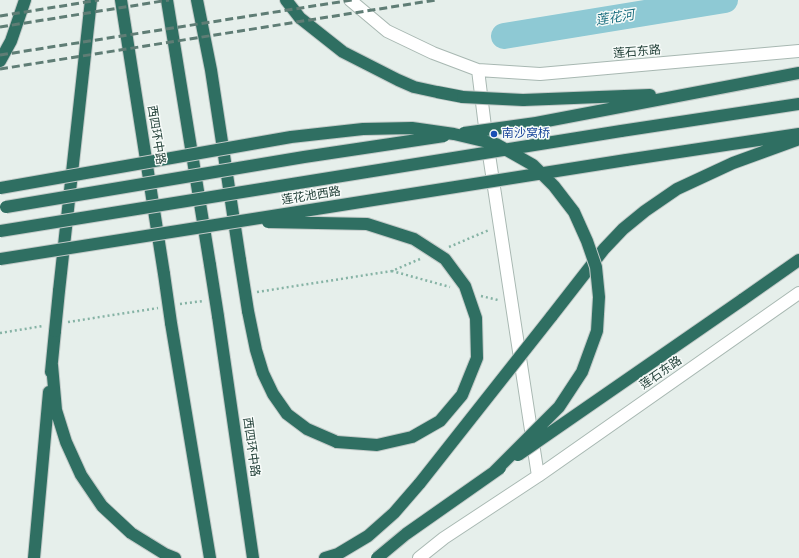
<!DOCTYPE html>
<meta charset="utf-8">
<style>
body{margin:0}
canvas{display:block;background:#e6efeb}
</style>
<canvas width="799" height="558"></canvas>
<script>
const ctx = document.querySelector('canvas').getContext('2d');
ctx.lineJoin = 'round';
const toPath = rows => new Path2D(rows.map(r => 'M' + r).join(''));
function stroke(path, color, width, dash) { ctx.strokeStyle = color; ctx.lineWidth = width; ctx.lineCap = dash ? 'butt' : 'round'; ctx.setLineDash(dash || []); ctx.stroke(path); }
function write(font, color, halo, rows, align = 'center') {
  ctx.font = font + ' Rubik,"Noto Sans SC",sans-serif'; ctx.lineWidth = 3; ctx.setLineDash([]); ctx.textBaseline = 'middle'; ctx.strokeStyle = halo; ctx.fillStyle = color; for (const [text, x, y, turn = 0] of rows) {
    ctx.save(); ctx.translate(x, y); ctx.rotate((+turn || 0) * Math.PI / 180); ctx.textAlign = isNaN(turn) ? turn : align; if (halo) ctx.strokeText(text, 0, 0); ctx.fillText(text, 0, 0); ctx.restore();
  }
}
const river = toPath([
 [504,36,725,0]
]);
const path = toPath([
 [449,247,489,230],
 [420,259,392,271,450,287],
 [257,292,392,271],
 [481,296,498,300],
 [180,304,203,301],
 [68,322,158,308],
 [0,333,43,326]
]);
const minor = toPath([
 [350,0,387,31,433,53,478,70,540,74,799,51],
 [478,70,486,135,538,476],
 [419,558,444,538,538,476,799,293]
]);
const highway = toPath([
 [121,0,164,274],
 [167,0,210,265],
 [197,0,211,70,240,260],
 [286,0,300,18,343,52,398,80,414,87,437,92,463,97],
 [0,61,11,41,25,0],
 [523,100,650,95],
 [536,123,799,73],
 [621,131,799,104],
 [626,160,799,134],
 [59,291,91,0],
 [742,300,799,260],
 [248,311,256,350,263,373,273,394,287,414,307,429,337,442],
 [218,316,253,558],
 [551,317,604,249,623,229,645,211,677,189,733,163,799,139],
 [171,323,210,558],
 [52,365,56,410,66,442,81,475,102,506,131,533,165,554,175,558],
 [51,372,55,331],
 [34,558,49,392],
 [325,558,338,554,368,536,394,513,420,483]
]);
const rail = toPath([
 [0,16,99,0],
 [0,27,169,0],
 [0,55,352,0],
 [0,69,436,0]
]);
const highwayBridge = toPath([
 [463,97,523,100],
 [464,133,536,123],
 [0,188,291,137,363,129,412,128,454,134,496,144,533,165,554,186,574,212,587,241,596,267,599,297,597,331,582,372,559,407,494,472],
 [6,207,304,157,444,136],
 [268,222,367,224,414,239,445,259,465,286,476,318,477,358,462,395,440,421,412,437,377,445,337,442],
 [0,231,621,131],
 [0,259,626,160],
 [240,260,248,311],
 [210,265,218,316],
 [164,274,171,323],
 [55,331,59,291],
 [518,455,742,300],
 [420,483,551,317],
 [377,558,406,534,500,468]
]);
const markers = [
 [494,134,4,"#1a4fb4"]
];
const streetNames = [
 ["莲石东路",637,52,-5],
 ["西四环中路",156,135,81],
 ["莲花池西路",311,196,-9],
 ["莲石东路",661,373,-35],
 ["西四环中路",251,447,82]
];
const transitNames = [
 ["南沙窝桥",502,134]
];
const waterNames = [
 ["莲花河",615,18,-9]
];
stroke(river, '#8ec9d4', 26);
stroke(minor, '#a8b8b2', 14);
stroke(highway, '#c2cac8', 14);
stroke(path, '#86b3a5', 2.5, [2, 3]);
stroke(minor, '#fff', 12);
stroke(highway, '#2f6f62', 12);
stroke(rail, '#5f7d75', 3, [8, 4]);
stroke(highwayBridge, '#c2cac8', 14, []);
stroke(highwayBridge, '#2f6f62', 12);
for (const [x, y, r, color] of markers) { const dot = new Path2D(); dot.arc(x, y, r, 0, 2 * Math.PI); ctx.fillStyle = color; ctx.fill(dot); stroke(dot, '#f7fbf9', 1.5); }
write('12px', '#24423a', '#f7fbf9', streetNames);
write('12px', '#164399', '#f7fbf9', transitNames, 'left');
write('italic 13px', '#1c6f80', '#f7fbf9', waterNames);
</script>
